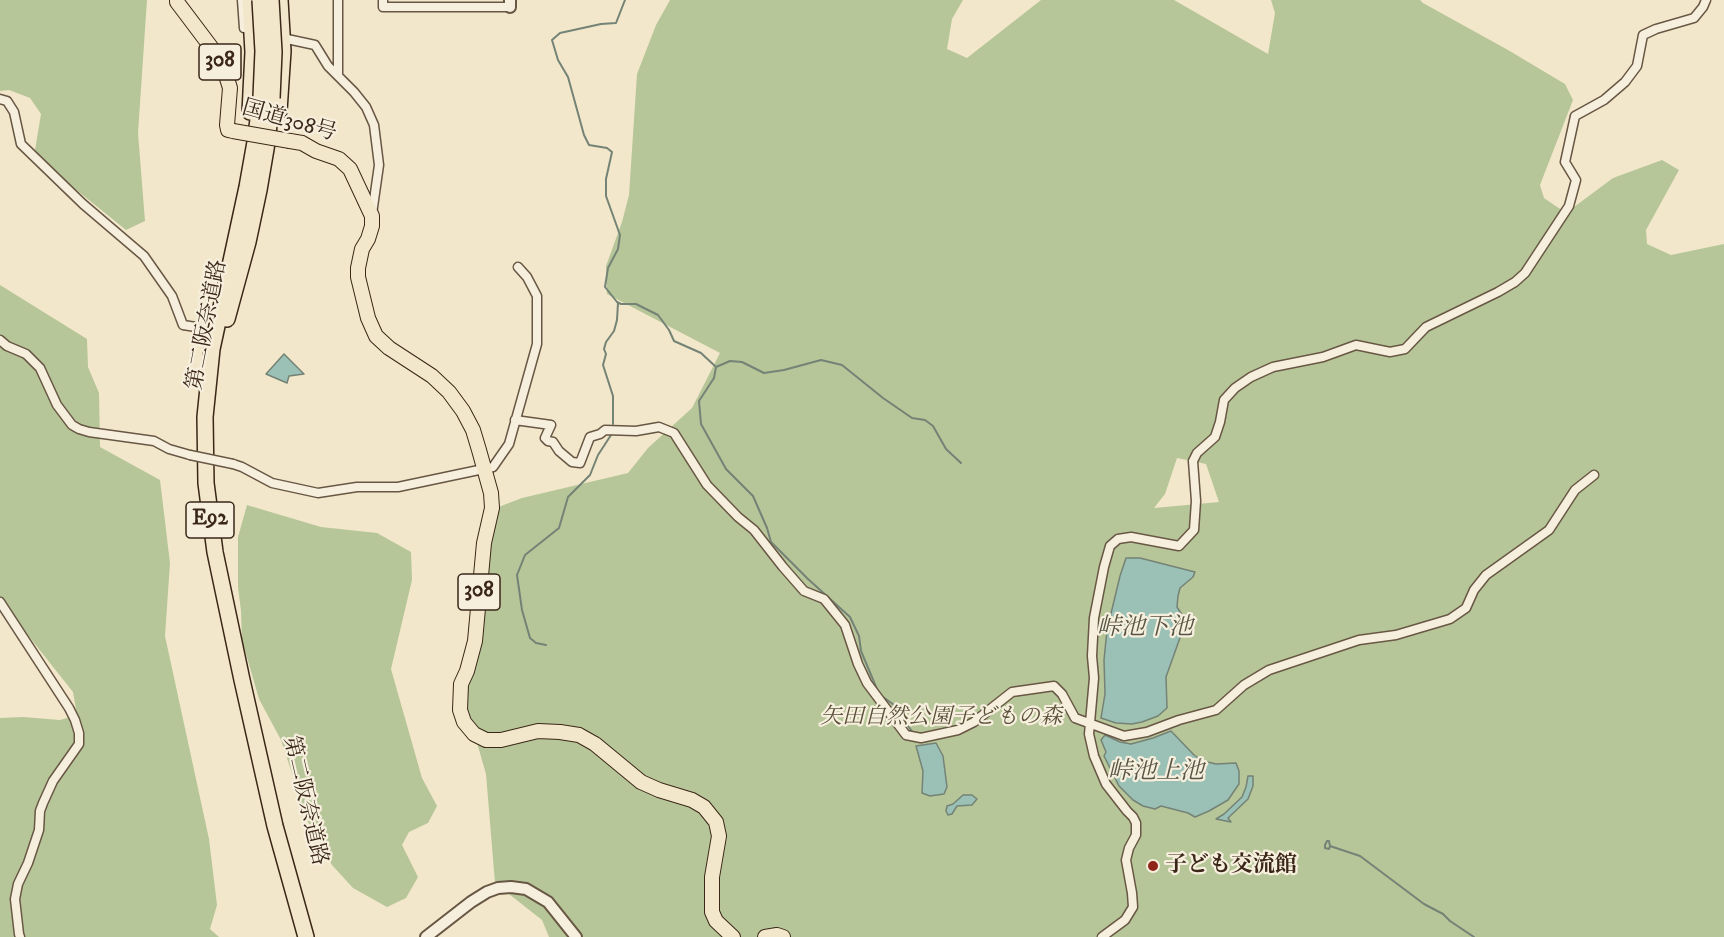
<!DOCTYPE html>
<meta charset="utf-8">
<style>
body{margin:0}
canvas{display:block;background:#f2e7ca}
</style>
<canvas width="1724" height="937"></canvas>
<script>
const ctx = document.querySelector('canvas').getContext('2d');
ctx.lineJoin = 'round';
function fillPath(path, color) { ctx.fillStyle = color; ctx.fill(path, 'evenodd'); }
const toPath = rows => new Path2D(rows.map(r => 'M' + r).join(''));
function stroke(path, color, width, dash) { ctx.strokeStyle = color; ctx.lineWidth = width; ctx.lineCap = dash ? 'butt' : 'round'; ctx.setLineDash(dash || []); ctx.stroke(path); }
function write(font, color, halo, rows, align = 'center') {
  ctx.font = font + ' "IM FELL DW Pica","Noto Serif JP",serif'; ctx.lineWidth = 4.5; ctx.setLineDash([]); ctx.textBaseline = 'middle'; ctx.strokeStyle = halo; ctx.fillStyle = color; for (const [text, x, y, turn = 0] of rows) {
    ctx.save(); ctx.translate(x, y); ctx.rotate((+turn || 0) * Math.PI / 180); ctx.textAlign = isNaN(turn) ? turn : align; if (halo) ctx.strokeText(text, 0, 0); ctx.fillText(text, 0, 0); ctx.restore();
  }
}
const green = toPath([
 [0,0,147,0,138,133,145,221,126,230,58,175,35,150,41,114,30,98,9,90,0,91],
 [670,0,963,0,952,19,947,49,967,58,1041,0,1174,0,1268,54,1275,13,1271,0,1420,0,1423,3,1508,50,1565,84,1573,100,1540,185,1544,198,1566,213,1613,178,1662,160,1679,170,1646,230,1647,244,1671,255,1724,244,1724,937,549,937,542,920,495,883,486,774,466,705,475,598,496,508,522,498,628,473,648,448,692,408,720,353,607,294,606,266,622,222,629,195,637,74,656,25],
 [1177,458,1206,464,1219,502,1154,508,1165,494],
 [0,285,87,339,88,367,99,393,100,447,160,480,170,563,165,636,209,839,217,905,210,929,219,937,0,937,0,718,23,717,60,720,77,715,73,692,0,600],
 [247,505,321,527,377,533,411,552,412,580,391,669,422,778,437,806,428,823,409,832,402,845,418,877,406,898,387,907,353,888,332,865,308,822,281,740,259,699,242,640,241,611,238,587,238,537]
]);
const water = toPath([
 [284,354,304,374,289,376,287,383,266,374,284,354],
 [1126,558,1140,558,1195,572,1193,577,1180,588,1178,596,1177,607,1186,621,1166,677,1167,708,1158,716,1142,722,1132,724,1116,723,1101,718,1105,694,1104,660,1107,630,1120,576,1126,558],
 [1171,731,1194,755,1203,761,1216,764,1236,763,1239,771,1239,784,1228,800,1209,811,1195,817,1188,813,1161,806,1155,809,1143,806,1133,800,1119,786,1104,756,1106,752,1101,740,1105,735,1120,742,1131,744,1153,738,1171,731],
 [936,743,943,756,947,787,944,794,930,796,922,793,923,771,916,746,936,743],
 [1248,776,1253,776,1253,786,1248,799,1228,818,1231,822,1216,819,1224,814,1242,797,1246,787,1248,776],
 [963,795,972,795,977,799,972,805,957,806,952,814,948,815,946,811,947,806,953,804,963,795]
]);
const stream = toPath([
 [625,0,616,23,601,24,560,33,552,40,558,60,568,77,584,135,589,145,607,148,612,152,606,179,606,196,620,235,618,249,608,268,605,287,617,302,621,304,636,304,658,315,669,330,674,341,701,353,716,367,714,378,699,401,701,424,726,469,753,496,767,528,771,542,808,579,850,617,859,636,861,651,879,694,894,705,913,733],
 [716,367,730,361,742,362,764,373,784,370,821,360,842,365,883,398,912,418,925,420,933,426,946,449,961,463],
 [613,424,613,396,603,365,606,354,604,349,606,342,614,331,617,320,618,303],
 [546,645,536,643,530,638,522,610,517,575,525,555,559,528,568,497,590,475,598,455,613,432],
 [1330,846,1329,849,1325,848,1325,845,1327,841,1329,841,1330,846,1360,856,1424,904,1443,914,1450,921,1474,937]
]);
const minor = toPath([
 [242,0,244,28],
 [338,0,338,75],
 [383,0,383,7,510,7],
 [287,39,315,45,328,66,354,92,366,107,374,125,379,165,372,214],
 [0,99,7,101,14,112,21,144,83,204,144,256,172,296,183,325,196,327],
 [0,340,7,346,26,354,40,368,57,405,72,425,79,429,89,432,154,441,169,449,190,455],
 [515,420,551,425,545,438,548,441,553,442,559,451,572,462,580,463,590,437,600,434,605,430,636,431,659,427,674,433,707,485,738,517,754,530,783,567,804,591,824,599,845,625,858,664,867,683,906,735,921,738,958,730,974,722,1012,692,1054,686,1062,694,1075,718,1124,736,1147,732,1179,720,1216,710,1244,685,1269,670,1359,640,1396,635,1450,619,1466,608,1474,590,1486,575,1549,530,1575,490,1594,475],
 [233,464,242,467,272,483,318,493,357,487,398,487,493,467,509,444,537,344,537,296,527,277,518,267],
 [0,602,69,708,75,720,79,733,79,744,53,781,43,803,40,811,39,830,28,863,18,884,15,899,19,934,20,937],
 [1102,937,1125,920,1133,907,1132,893,1126,860,1129,848,1136,835,1136,823,1133,817,1127,811,1106,784,1094,756,1089,734,1094,678,1092,656,1094,618,1104,567,1110,546,1118,539,1131,537,1179,546,1194,530,1196,501,1193,461,1197,453,1215,437,1220,422,1224,400,1235,388,1251,377,1273,367,1323,357,1356,345,1390,352,1405,349,1426,327,1498,292,1515,282,1525,273,1569,206,1576,180,1565,162,1575,116,1604,100,1625,82,1637,66,1643,35,1656,29,1694,18,1703,7,1706,0]
]);
const tertiary = toPath([
 [510,7,510,0],
 [426,937,471,902,487,892,498,888,511,887,526,889,548,902,576,937]
]);
const trunk = toPath([
 [177,0,177,2,214,51,224,69,230,88,227,125,228,130,233,131],
 [290,141,302,143,316,151,339,159,350,169,372,216,372,226,368,239,362,249,358,268,358,277,368,318,376,336,389,348,432,376,449,392,463,411,473,430,479,450,491,493,492,508,484,543,475,641,467,671,461,684,460,710,464,722,474,734,486,740,501,740,538,731,560,732,579,735,595,744,641,782,659,790,692,800,704,807,716,822,719,836,712,877,712,912,716,921,733,937],
 [765,937,777,935,783,937]
]);
const motorway = toPath([
 [250,0,253,52,250,112],
 [261,97,255,142,247,187,212,349,205,417,206,483,215,552,242,680,275,826,306,937],
 [279,111,283,51,280,0],
 [227,319,248,242,259,190,267,143,272,98]
]);
const minorBridge = toPath([
 [190,455,233,464]
]);
const trunkBridge = toPath([
 [233,131,290,141]
]);
const motorwayBridge = toPath([
 [260,0,263,51,261,97],
 [271,0,274,52,272,98]
]);
const markers = [
 [1153,866,6,"#8f2418"]
];
const shields = [
 [220,62,42],
 [210,520,48],
 [479,592,42]
];
const shieldNames = [
 ["308",220,62],
 ["E92",210,520],
 ["308",479,592]
];
const streetNames = [
 ["国道308号",289,122,16],
 ["第二阪奈道路",208,325,-79],
 ["第二阪奈道路",304,801,77]
];
const parkNames = [
 ["矢田自然公園子どもの森",941,718]
];
const poiNames = [
 ["子ども交流館",1165,866]
];
const waterNames = [
 ["峠池下池",1145,629],
 ["峠池上池",1156,773]
];
fillPath(green, '#b7c699');
fillPath(water, '#9bc0b5');
stroke(water, '#748376', 1.5);
stroke(stream, '#748376', 2);
stroke(minor, '#685744', 11);
stroke(tertiary, '#685744', 14);
stroke(trunk, '#3a2718', 16);
stroke(motorway, '#3a2718', 18);
stroke(minor, '#f7efdd', 8);
stroke(tertiary, '#f7efdd', 10);
stroke(trunk, '#f2e7ca', 14);
stroke(motorway, '#f2e7ca', 15);
stroke(minorBridge, '#685744', 11, []);
stroke(trunkBridge, '#3a2718', 16, []);
stroke(motorwayBridge, '#3a2718', 18, []);
stroke(minorBridge, '#f7efdd', 8);
stroke(trunkBridge, '#f2e7ca', 14);
stroke(motorwayBridge, '#f2e7ca', 15);
for (const [x, y, r, color] of markers) { const dot = new Path2D(); dot.arc(x, y, r, 0, 2 * Math.PI); ctx.fillStyle = color; ctx.fill(dot); stroke(dot, '#f7efdd', 2); }
for (const [x, y, w] of shields) { const box = new Path2D(); box.roundRect(x - w / 2, y - 18, w, 36, 4.5); ctx.fillStyle = '#f7efdd'; ctx.fill(box); stroke(box, '#3a2718', 1.5); }
write('bold 21px', '#3a2718', null, shieldNames);
write('22px', '#3a2718', '#f7efdd', streetNames);
write('italic 22px', '#594f38', '#f7efdd', parkNames);
write('bold 22px', '#3a2718', '#f7efdd', poiNames, 'left');
write('italic 24px', '#575547', '#f7efdd', waterNames);
</script>
